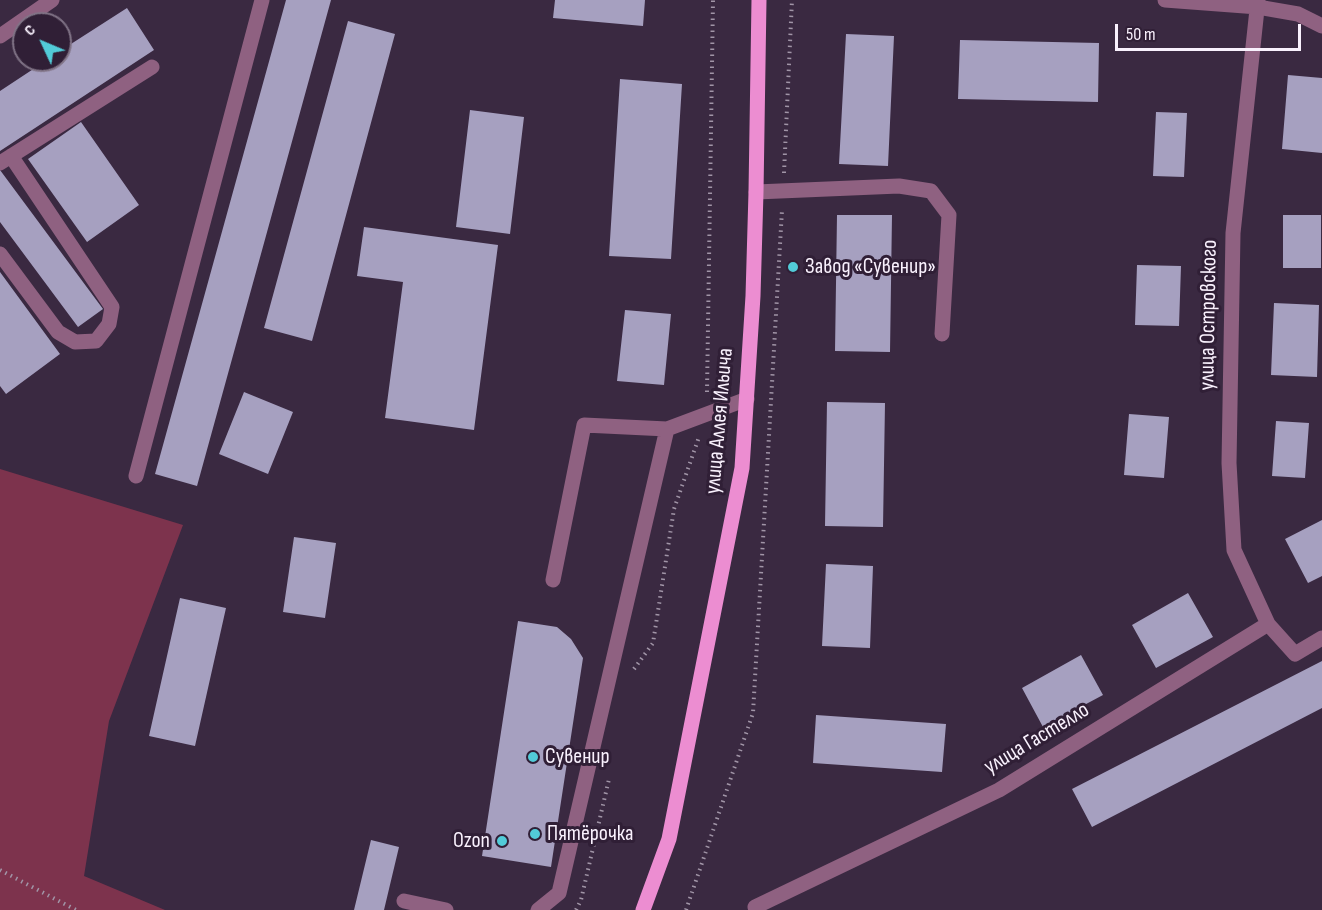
<!DOCTYPE html>
<meta charset="utf-8">
<style>
body{margin:0}
#map{position:relative;width:1322px;height:910px;overflow:hidden;background:#3a2941;font-family:"Sofia Sans Condensed",sans-serif}
canvas{display:block}
.north{position:absolute;left:12px;top:12px;width:60px;height:60px;box-sizing:border-box;background:#301f36;border:2px solid #807386;border-radius:50%;rotate:314deg;font-size:16px;font-weight:700;line-height:24px;text-align:center;color:#f9f1fd}
.north::after{content:'';display:block;margin:auto;width:21px;height:27px;background:#52cbd8;clip-path:polygon(50% 0,100% 100%,50% 72%,0 100%)}
.scale{position:absolute;left:1115px;top:24px;width:186px;height:27px;box-sizing:border-box;border:3px solid #f9f1fd;border-top:0;padding-left:8px;font-size:18px;line-height:21px;white-space:nowrap;color:#f9f1fd;-webkit-text-stroke:4px #301f36;paint-order:stroke}
</style>
<div id="map">
<canvas width="1322" height="910"></canvas>
<div class="north">С</div>
<div class="scale">50 m</div>
</div>
<script>
const ctx = document.querySelector('canvas').getContext('2d');
ctx.lineJoin = 'round';
function fillPath(path, color) { ctx.fillStyle = color; ctx.fill(path, 'evenodd'); }
const toPath = rows => new Path2D(rows.map(r => 'M' + r).join(''));
function stroke(path, color, width, dash) { ctx.strokeStyle = color; ctx.lineWidth = width; ctx.lineCap = dash ? 'butt' : 'round'; ctx.setLineDash(dash || []); ctx.stroke(path); }
function write(font, color, halo, rows, align = 'center') {
  ctx.font = font + ' "Sofia Sans Condensed",sans-serif'; ctx.lineWidth = 6; ctx.setLineDash([]); ctx.textBaseline = 'middle'; ctx.strokeStyle = halo; ctx.fillStyle = color; for (const [text, x, y, turn = 0] of rows) {
    ctx.save(); ctx.translate(x, y); ctx.rotate((+turn || 0) * Math.PI / 180); ctx.textAlign = isNaN(turn) ? turn : align; if (halo) ctx.strokeText(text, 0, 0); ctx.fillText(text, 0, 0); ctx.restore();
  }
}
const green = toPath([
 [0,469,183,525,109,721,84,876,165,910,0,910]
]);
const building = toPath([
 [286,0,331,0,197,486,155,474],
 [555,0,645,0,643,26,553,18],
 [127,8,154,50,0,151,0,91,47,60,60,60,60,51],
 [348,21,395,34,312,341,264,328],
 [846,34,894,36,888,166,839,164],
 [960,40,1099,43,1098,102,958,99],
 [1288,75,1322,78,1322,153,1282,149],
 [620,79,682,84,671,259,609,256],
 [470,110,524,117,510,234,456,227],
 [1156,112,1187,113,1184,177,1153,176],
 [81,122,139,205,87,242,28,159],
 [0,170,103,309,78,327,0,222],
 [837,215,892,215,890,352,835,351],
 [1283,215,1321,215,1321,268,1283,268],
 [364,227,498,245,474,430,385,418,403,282,357,276],
 [1137,265,1181,266,1179,326,1135,325],
 [0,272,60,354,6,394,0,386],
 [1274,303,1319,305,1317,377,1271,375],
 [625,310,671,314,664,385,617,381],
 [244,392,293,412,268,474,219,454],
 [827,402,885,403,883,527,825,526],
 [1129,414,1169,417,1164,478,1124,475],
 [1276,421,1309,423,1305,478,1272,476],
 [1322,520,1322,576,1308,583,1285,539],
 [294,537,336,543,325,618,283,612],
 [826,564,873,566,870,648,822,646],
 [1188,593,1213,637,1156,668,1132,625],
 [180,598,226,608,195,746,149,736],
 [518,621,557,627,571,639,583,658,551,867,482,856],
 [1081,655,1103,695,1043,727,1022,688],
 [1322,661,1322,708,1092,827,1072,789],
 [816,715,946,724,942,772,813,763],
 [371,840,399,847,384,910,354,910]
]);
const path = toPath([
 [784,173,792,0],
 [707,392,713,0],
 [634,669,653,643,674,509,699,437],
 [0,870,76,910],
 [576,910,581,900,609,779],
 [686,910,753,713,782,210]
]);
const minor = toPath([
 [1165,0,1258,7,1298,14,1322,26],
 [1258,0,1233,233,1229,463,1234,550,1268,624],
 [0,36,52,0],
 [0,163,152,67],
 [756,192,899,186,931,191,949,215,942,334],
 [0,254,58,332,75,342,96,341,109,324,112,307,11,156],
 [136,476,262,0],
 [553,580,584,425,667,429,747,399],
 [404,901,446,910],
 [755,907,999,790,1268,624,1295,654,1322,638],
 [538,910,559,893,667,429]
]);
const major = toPath([
 [643,910,669,839,742,468,753,296,756,192,759,0]
]);
const markers = [
 [793,267,6,"#52cbd8"],
 [533,757,6,"#52cbd8"],
 [535,834,6,"#52cbd8"],
 [502,841,6,"#52cbd8"]
];
const poiNames = [
 ["Завод «Сувенир»",805,267],
 ["Сувенир",545,757],
 ["Пятёрочка",547,834],
 ["Ozon",490,841,"right"]
];
const streetNames = [
 ["улица Островского",1209,315,-89],
 ["улица Аллея Ильича",720,421,-85],
 ["улица Гастелло",1037,739,-31]
];
fillPath(green, '#7d334d');
fillPath(building, '#a6a0c0');
stroke(path, '#a195a7', 4, [1.5, 4.5]);
stroke(minor, '#8f6181', 15);
stroke(major, '#ec8dd1', 15);
for (const [x, y, r, color] of markers) { const dot = new Path2D(); dot.arc(x, y, r, 0, 2 * Math.PI); ctx.fillStyle = color; ctx.fill(dot); stroke(dot, '#301f36', 2); }
write('22px', '#f9f1fd', '#301f36', poiNames, 'left');
write('22px', '#f9f1fd', '#301f36', streetNames);
</script>
